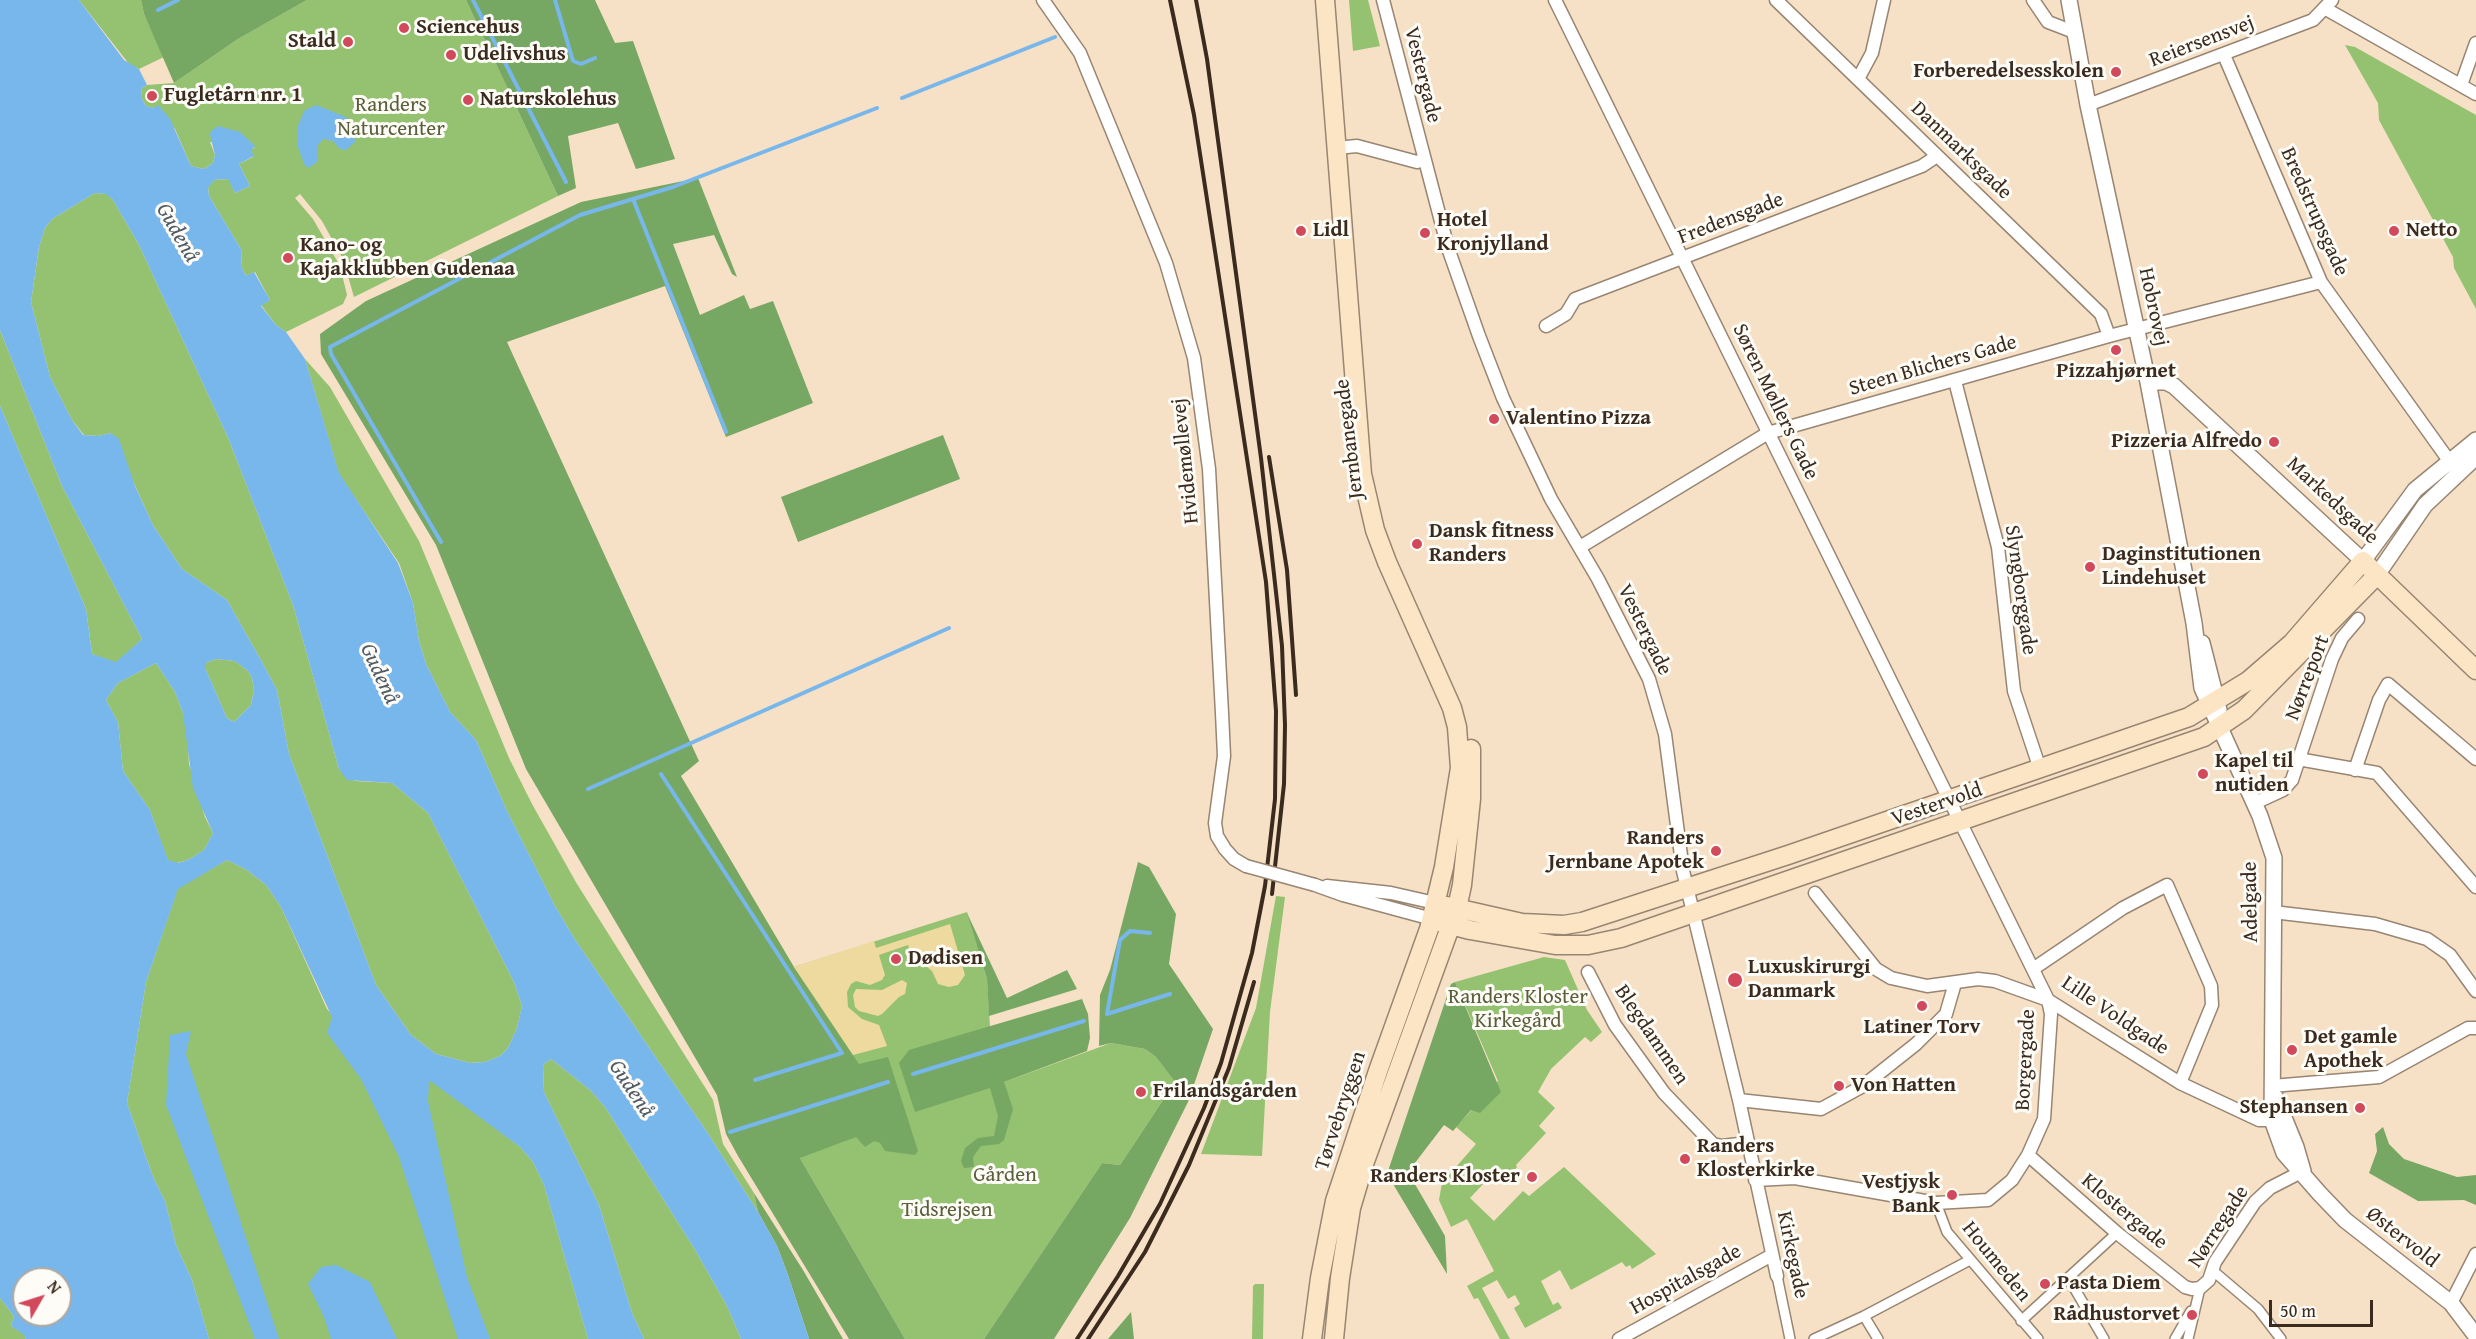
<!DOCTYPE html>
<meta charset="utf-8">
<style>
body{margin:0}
#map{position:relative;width:2476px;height:1339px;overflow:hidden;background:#f6e0c6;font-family:"Gentium Book Plus",serif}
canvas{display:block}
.north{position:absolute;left:12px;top:1267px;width:60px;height:60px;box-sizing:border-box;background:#fdfcf7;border:2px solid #afa8a0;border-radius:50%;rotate:51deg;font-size:16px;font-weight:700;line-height:24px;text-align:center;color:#3b2a1e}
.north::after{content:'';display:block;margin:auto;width:21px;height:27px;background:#d1495b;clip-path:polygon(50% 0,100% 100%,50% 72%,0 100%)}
.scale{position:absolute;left:2269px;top:1300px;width:104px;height:27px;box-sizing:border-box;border:3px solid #3b2a1e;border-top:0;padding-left:8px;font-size:18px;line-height:21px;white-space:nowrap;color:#3b2a1e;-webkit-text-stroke:4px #fdfcf7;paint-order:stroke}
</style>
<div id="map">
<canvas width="2476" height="1339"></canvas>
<div class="north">N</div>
<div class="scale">50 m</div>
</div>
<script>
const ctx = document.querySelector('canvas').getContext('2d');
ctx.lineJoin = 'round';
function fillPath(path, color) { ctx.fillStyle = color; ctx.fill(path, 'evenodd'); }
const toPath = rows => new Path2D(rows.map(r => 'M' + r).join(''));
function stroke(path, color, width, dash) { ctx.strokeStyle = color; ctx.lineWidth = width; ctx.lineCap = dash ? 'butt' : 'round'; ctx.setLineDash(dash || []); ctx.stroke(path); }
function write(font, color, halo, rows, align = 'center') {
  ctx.font = font + ' "Gentium Book Plus",serif'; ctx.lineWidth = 6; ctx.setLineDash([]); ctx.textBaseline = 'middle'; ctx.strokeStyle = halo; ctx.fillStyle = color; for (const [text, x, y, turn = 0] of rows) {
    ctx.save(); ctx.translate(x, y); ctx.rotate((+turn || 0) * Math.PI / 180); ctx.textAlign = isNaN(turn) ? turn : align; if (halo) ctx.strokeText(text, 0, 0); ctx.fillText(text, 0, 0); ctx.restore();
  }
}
const green = toPath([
 [79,0,141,0,144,14,164,57,139,69,129,64],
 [307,0,466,0,558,196,354,297,343,259,322,221,300,194,295,198,313,219,340,266,347,295,343,304,286,332,276,325,261,305,270,300,255,272,246,276,242,268,241,249,209,196,208,187,214,180,229,179,235,193,250,186,239,164,253,157,250,151,255,147,210,142,215,155,213,163,204,169,191,166,175,129,154,108,146,106,141,97,142,88,147,85,174,83,238,39],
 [1349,0,1368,0,1380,46,1353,51],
 [2345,45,2355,47,2476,115,2476,309,2454,268,2453,257,2379,120,2378,103],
 [95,193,107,194,113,200,139,245,229,440,294,608,339,769,355,781,392,783,428,813,514,982,522,1006,517,1028,508,1048,500,1056,485,1062,470,1063,436,1054,411,1035,376,985,289,754,277,690,262,662,227,600,182,569,153,525,111,433,98,436,84,435,72,420,50,377,31,302,39,247,45,228,52,219],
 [0,330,62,486,142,639,116,663,92,654,86,609,0,406],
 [305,359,330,387,419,541,509,758,532,804,577,884,713,1100,723,1144,754,1193,758,1212,705,1129,576,941,555,906,507,811,476,740,450,712,426,664,419,641,413,603,399,563,339,474],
 [215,659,235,661,248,671,252,678,254,690,251,705,234,722,227,718,206,670,206,663],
 [156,663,175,692,183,713,187,728,189,764,205,817,213,833,204,850,188,860,177,863,168,861,150,810,123,771,118,722,106,700,118,683],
 [227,860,247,870,266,885,281,907,327,1009,356,1041,437,1083,520,1147,533,1162,544,1185,588,1339,209,1339,192,1280,176,1245,165,1201,153,1177,127,1103,146,982,178,888],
 [1276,896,1285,897,1270,1012,1262,1156,1201,1154,1256,1008],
 [967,912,987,979,990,1027,1004,1082,1111,1043,1145,1049,1156,1057,1175,1082,1120,1165,1102,1163,984,1339,905,1339,800,1158,859,1065,794,967],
 [1544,957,1565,960,1587,1010,1602,1032,1591,1042,1585,1037,1551,1069,1538,1092,1555,1108,1539,1126,1546,1133,1516,1165,1517,1167,1509,1176,1499,1167,1470,1198,1494,1221,1523,1191,1529,1196,1564,1167,1656,1254,1632,1269,1630,1265,1626,1267,1622,1262,1571,1290,1560,1270,1541,1281,1553,1305,1558,1302,1562,1308,1525,1328,1514,1308,1520,1304,1515,1295,1508,1299,1497,1280,1482,1288,1510,1339,1500,1339,1478,1298,1474,1299,1467,1286,1494,1271,1467,1219,1451,1227,1439,1200,1442,1183,1476,1144,1456,1127,1498,1081,1455,982],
 [551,1059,590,1090,605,1107,694,1248,727,1306,741,1339,644,1339,632,1313,599,1205,544,1092,543,1065],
 [1255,1284,1264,1284,1263,1339,1252,1339,1253,1286],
 [0,1298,14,1316,11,1326,24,1334,26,1339,0,1339]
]);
const forest = toPath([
 [141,0,307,0,238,39,174,83,144,14],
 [466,0,595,0,615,43,633,41,675,159,636,169,618,123,568,136,576,188,558,196],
 [698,178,737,277,732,274,714,235,673,244,700,315,744,295,750,309,773,301,813,403,726,437,665,286,507,342,699,761,681,776,794,967,859,1064,888,1057,918,1151,915,1155,885,1151,880,1143,874,1141,865,1147,856,1137,800,1158,905,1339,849,1339,738,1156,726,1134,717,1095,526,769,436,545,321,354,320,334,366,301,581,202],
 [943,435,960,479,798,542,781,497],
 [1138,862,1149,867,1176,914,1169,964,1213,1029,1188,1102,1130,1218,1054,1339,984,1339,1102,1163,1120,1165,1175,1082,1156,1057,1145,1049,1111,1043,1099,1046,1100,995,1110,970],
 [967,913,1007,998,1067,970,1077,989,989,1016,987,979],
 [1455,982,1501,1092,1480,1113,1471,1110,1453,1131,1444,1125,1408,1172,1445,1236,1447,1274,1387,1174,1451,984],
 [1082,999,1088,1014,1090,1038,1087,1051,1004,1082,1013,1109,1004,1140,999,1144,981,1146,973,1157,974,1167,964,1168,961,1161,965,1148,978,1138,994,1136,998,1116,990,1088,915,1112,899,1063,909,1050],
 [2383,1127,2389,1144,2404,1159,2457,1177,2476,1175,2476,1205,2464,1200,2418,1201,2369,1173,2377,1151,2375,1134],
 [754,1193,803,1270,843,1339,809,1339,788,1275,777,1246,758,1212],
 [1131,1312,1134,1339,1108,1339]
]);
const sand = toPath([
 [950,924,965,975,958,985,949,987,938,984,932,971,911,954,908,945,879,955,885,975,882,980,870,985,856,981,851,984,847,992,848,1007,862,1019,879,1025,887,1046,853,1055,794,967,874,941,876,948],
 [902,980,907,983,905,994,899,997,882,1014,878,1016,859,1011,855,1007,853,995,856,989,882,990]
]);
const water = toPath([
 [0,0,79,0,124,60,139,69,147,85,142,88,141,97,146,106,154,108,158,105,170,119,191,166,204,169,213,163,215,155,210,135,211,131,218,126,240,132,255,146,251,151,254,156,239,164,250,186,235,193,228,179,214,180,208,188,209,196,241,249,242,268,246,276,254,272,270,300,261,306,276,325,286,332,305,359,339,473,398,563,413,603,419,641,426,664,450,712,476,740,507,811,555,906,576,941,705,1129,758,1212,777,1246,788,1275,809,1339,741,1339,727,1306,694,1248,605,1107,590,1090,551,1059,543,1065,544,1092,599,1205,632,1313,644,1339,588,1339,544,1185,533,1162,520,1147,429,1080,428,1101,467,1277,490,1339,458,1339,399,1157,361,1079,327,1033,332,1017,281,907,266,885,247,870,227,860,178,889,146,982,127,1103,153,1177,165,1201,176,1245,192,1280,209,1339,26,1339,23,1334,11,1326,14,1316,0,1298,0,406,86,609,92,654,116,662,142,639,62,486,0,330],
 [95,193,106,194,113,200,139,245,229,440,294,608,339,769,347,780,392,783,428,813,514,982,522,1006,517,1028,508,1048,500,1056,485,1062,470,1063,436,1054,411,1035,376,985,289,754,277,690,262,662,227,600,182,569,153,525,135,486,119,439,111,433,98,436,83,435,72,420,50,377,31,302,39,247,45,228,52,219],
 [215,659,235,661,248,671,252,678,254,690,251,705,234,722,227,718,206,670,206,663],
 [156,663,175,692,183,713,193,788,213,833,204,850,188,860,178,863,168,860,150,810,123,771,118,722,106,700,118,683],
 [24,1279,60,1279,60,1315,24,1315],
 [316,105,346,117,354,131,355,142,346,150,340,149,333,141,323,139,318,145,317,162,308,168,304,164,298,147,298,126,304,111],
 [191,1031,186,1054,279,1339,255,1339,166,1105,170,1035],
 [336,1265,370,1282,397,1339,331,1339,324,1317,308,1284,321,1267]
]);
const stream = toPath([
 [473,0,566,182],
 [555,0,573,61,581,64,595,58],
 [158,10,178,0],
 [902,98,1055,37],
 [633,199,726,432],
 [441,542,331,354,330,347,580,215,673,187,877,108],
 [661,774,842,1053,755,1080],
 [588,789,949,628],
 [1150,933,1130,931,1120,940,1107,1014,1170,994],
 [913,1074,1084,1021],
 [730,1132,888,1082]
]);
const pedestrian = toPath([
 [1936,1203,1947,1232,2038,1339],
 [2212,1270,2258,1309,2281,1339],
 [1777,1276,1790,1339],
 [2069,1279,2104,1339],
 [1864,1316,1878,1339],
 [2021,1321,2117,1233],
 [1814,1339,1864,1316,1970,1260],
 [2175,1339,2191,1311],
 [2188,1339,2200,1288]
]);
const minor = toPath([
 [1043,0,1080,53,1166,263,1194,358,1209,469,1222,713,1224,756,1215,823,1217,836,1225,849,1234,859,1246,866],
 [1383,0,1448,248,1479,336,1503,398,1551,499,1598,579,1649,679,1665,734,1683,871,1739,1100,1777,1276],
 [1555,0,2048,1000,2180,1083,2259,1120,2272,1120],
 [1776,0,2101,314,2109,336],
 [2033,0,2048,22,2074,32],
 [2326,9,2476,94],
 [2224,55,2321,282,2450,462],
 [1858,79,1872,53,1884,0],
 [2461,85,2476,43],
 [2088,105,2313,20,2332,0],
 [1336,148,1357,146,1417,162,1424,160],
 [1546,326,1566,314,1575,299,1922,166,1937,156],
 [1955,381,1998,547,2014,691,2040,769],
 [1580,547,1768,433,2109,336,2321,282],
 [2298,759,2377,773,2476,887],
 [2355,770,2379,700,2388,684,2476,759],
 [2255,803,2283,790,2292,780,2332,659,2342,638,2358,619],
 [1315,885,1343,895,1432,919],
 [1327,886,1391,893,1435,903],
 [1815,893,1876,969,1891,978,1927,986,1978,979,1995,981,2048,1000],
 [2273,912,2375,924,2427,939,2450,955,2476,991],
 [2033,969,2123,908,2167,885,2211,986,2212,1005,2180,1083],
 [1588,972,1615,1025,1664,1093,1713,1144,1722,1146,1747,1143],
 [2272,1086,2379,1077,2468,1028,2476,1028],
 [1739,1100,1821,1109,1863,1086,1916,1044,1946,1014,1955,983],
 [2028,1155,2117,1233,2185,1287,2192,1289,2200,1288,2209,1280,2215,1262,2255,1202,2270,1188,2303,1171],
 [1755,1180,1795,1178,1936,1203,1988,1200,2012,1180,2028,1155,2044,1119,2051,1014,2048,1000],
 [2451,1303,2476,1254],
 [1619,1339,1772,1255]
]);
const tertiary = toPath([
 [2069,0,2088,105,2148,382,2194,623,2202,688,2260,816,2274,858,2272,1120,2284,1153,2320,1194,2345,1220,2451,1303,2476,1336],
 [2148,382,2166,382,2174,386,2363,561,2415,490,2476,440],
 [2377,575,2425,505,2476,457],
 [2202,643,2219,710],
 [2276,1098,2296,1147,2303,1171]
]);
const secondary = toPath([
 [1447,906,1522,923,1564,925,1582,922,1788,855,2189,717,2248,681,2292,643,2363,561,2476,670],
 [1440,922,1470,930,1555,945,1588,945,1621,938,2204,737,2244,710,2377,575],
 [1312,1339,1320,1278,1335,1201,1378,1071,1429,929,1444,867,1460,768,1457,727,1452,708,1387,562,1375,530,1362,474,1325,0],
 [1334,1339,1340,1278,1351,1208,1364,1164,1457,908,1462,885,1471,799,1471,749]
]);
const rail = toPath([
 [1196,0,1207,59,1261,458,1282,646,1285,725,1284,784,1272,894],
 [1269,457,1287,570,1296,695],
 [1077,1339,1118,1276,1160,1204,1204,1108,1221,1063,1252,953,1265,886,1275,799,1276,711,1266,582,1194,115,1170,0],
 [1088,1339,1145,1252,1189,1165,1229,1068,1254,982]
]);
const minorBridge = toPath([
 [1246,866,1315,885]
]);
const markers = [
 [404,28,6,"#d1495b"],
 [348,42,6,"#d1495b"],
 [451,55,6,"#d1495b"],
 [2116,72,6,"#d1495b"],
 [152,96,6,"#d1495b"],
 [468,100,6,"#d1495b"],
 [1301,231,6,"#d1495b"],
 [2394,231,6,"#d1495b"],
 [1425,233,6,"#d1495b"],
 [288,258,6,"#d1495b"],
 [2116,350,6,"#d1495b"],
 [1494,419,6,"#d1495b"],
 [2274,442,6,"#d1495b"],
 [1417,544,6,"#d1495b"],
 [2090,567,6,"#d1495b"],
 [2203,774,6,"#d1495b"],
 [1716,851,6,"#d1495b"],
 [896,959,6,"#d1495b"],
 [1735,980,8,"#d1495b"],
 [1922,1006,6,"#d1495b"],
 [2292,1050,6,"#d1495b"],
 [1839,1086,6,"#d1495b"],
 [1141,1092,6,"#d1495b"],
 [2360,1108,6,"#d1495b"],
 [1685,1159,6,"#d1495b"],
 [1532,1177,6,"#d1495b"],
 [1952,1195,6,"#d1495b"],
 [2045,1284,6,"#d1495b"],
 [2192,1315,6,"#d1495b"]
];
const poiNames = [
 ["Sciencehus",416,28],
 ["Stald",336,42,"right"],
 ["Udelivshus",463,55],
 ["Forberedelsesskolen",2104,72,"right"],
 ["Fugletårn nr. 1",164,96],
 ["Naturskolehus",480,100],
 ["Hotel",1437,221],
 ["Kronjylland",1437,245],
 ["Lidl",1313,231],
 ["Netto",2406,231],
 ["Kano- og",300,246],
 ["Kajakklubben Gudenaa",300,270],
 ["Pizzahjørnet",2116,372,"center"],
 ["Valentino Pizza",1506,419],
 ["Pizzeria Alfredo",2262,442,"right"],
 ["Dansk fitness",1429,532],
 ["Randers",1429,556],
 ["Daginstitutionen",2102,555],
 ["Lindehuset",2102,579],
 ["Kapel til",2215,762],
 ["nutiden",2215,786],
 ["Randers",1704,839,"right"],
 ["Jernbane Apotek",1704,863,"right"],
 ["Dødisen",908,959],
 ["Luxuskirurgi",1748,968],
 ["Danmark",1748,992],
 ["Latiner Torv",1922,1028,"center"],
 ["Det gamle",2304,1038],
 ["Apothek",2304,1062],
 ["Von Hatten",1851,1086],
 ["Frilandsgården",1153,1092],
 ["Stephansen",2348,1108,"right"],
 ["Randers",1697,1147],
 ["Klosterkirke",1697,1171],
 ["Randers Kloster",1520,1177,"right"],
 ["Vestjysk",1940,1183,"right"],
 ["Bank",1940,1207,"right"],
 ["Pasta Diem",2057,1284],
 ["Rådhustorvet",2180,1315,"right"]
];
const streetNames = [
 ["Reiersensvej",2202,42,-21],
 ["Vestergade",1422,75,76],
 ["Danmarksgade",1961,151,44],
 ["Bredstrupsgade",2314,212,66],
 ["Fredensgade",1731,219,-21],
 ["Hobrovej",2153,307,78],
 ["Steen Blichers Gade",1933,366,-16],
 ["Søren Møllers Gade",1775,402,64],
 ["Jernbanegade",1350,439,-97],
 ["Hvidemøllevej",1186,461,-96],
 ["Markedsgade",2332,501,43],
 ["Slyngborggade",2020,590,82],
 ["Vestergade",1644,630,64],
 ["Nørreport",2308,678,-69],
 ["Vestervold",1937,805,-19],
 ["Adelgade",2251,902,-91],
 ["Lille Voldgade",2115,1016,34],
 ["Blegdammen",1651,1035,56],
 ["Borgergade",2026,1060,-87],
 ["Tørvebryggen",1341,1111,-72],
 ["Klostergade",2124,1212,40],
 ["Nørregade",2219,1227,-57],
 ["Østervold",2402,1238,38],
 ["Kirkegade",1792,1255,78],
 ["Houmeden",1996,1262,51],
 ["Hospitalsgade",1686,1280,-29]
];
const parkNames = [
 ["Randers",391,106],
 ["Naturcenter",391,130],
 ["Randers Kloster",1518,998],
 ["Kirkegård",1518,1022],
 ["Gården",1005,1176],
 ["Tidsrejsen",947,1211]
];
const waterNames = [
 ["Gudenå",177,233,60],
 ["Gudenå",379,674,65],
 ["Gudenå",631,1089,56]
];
fillPath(green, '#94c271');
fillPath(forest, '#77a863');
fillPath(sand, '#eeda9e');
fillPath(water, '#78b7eb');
stroke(stream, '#78b7eb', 4);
stroke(pedestrian, '#988572', 12);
stroke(minor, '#988572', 15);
stroke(tertiary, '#988572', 18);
stroke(secondary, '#988572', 21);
stroke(pedestrian, '#fff', 9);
stroke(minor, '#fff', 12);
stroke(tertiary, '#fff', 15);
stroke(secondary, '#fce5c4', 18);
stroke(rail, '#3b2a1e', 4);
stroke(minorBridge, '#988572', 15, []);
stroke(minorBridge, '#fff', 12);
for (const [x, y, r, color] of markers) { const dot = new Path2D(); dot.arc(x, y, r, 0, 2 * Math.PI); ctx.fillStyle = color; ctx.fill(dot); stroke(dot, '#fdfcf7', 2); }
write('bold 21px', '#3b2a1e', '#fdfcf7', poiNames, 'left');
write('21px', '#3b2a1e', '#fdfcf7', streetNames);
write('21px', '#5a5f3b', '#fdfcf7', parkNames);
write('italic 22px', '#505b66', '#fdfcf7', waterNames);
</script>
